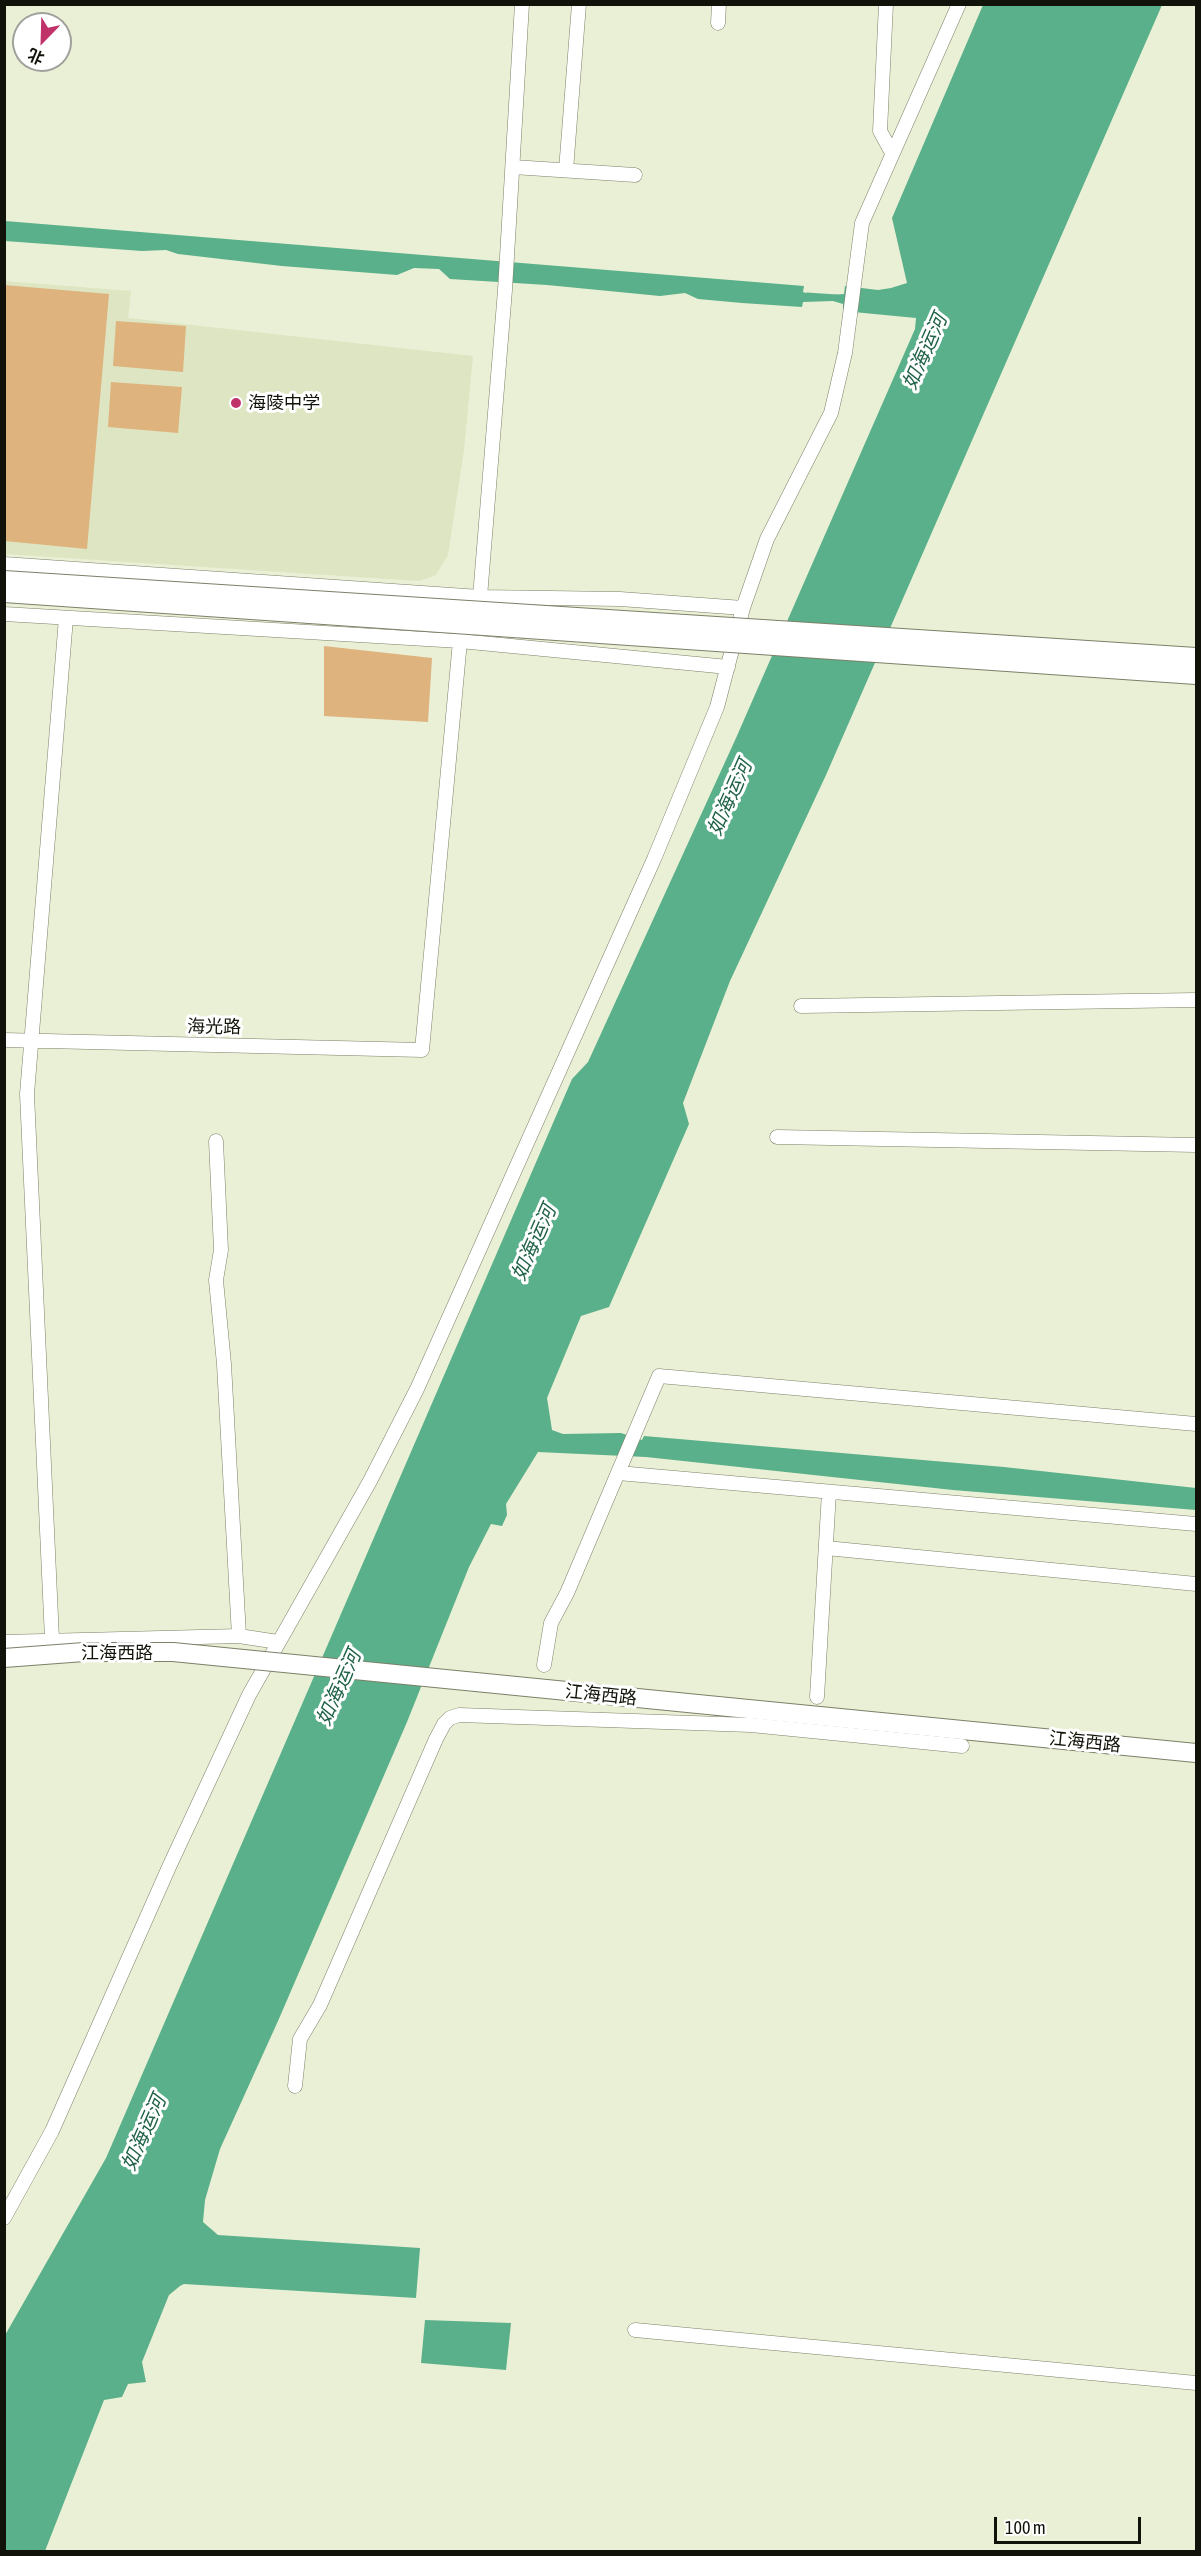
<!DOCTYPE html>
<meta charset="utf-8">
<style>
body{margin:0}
#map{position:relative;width:1201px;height:2556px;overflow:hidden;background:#eaf0d5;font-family:"Asap Condensed","Noto Sans SC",sans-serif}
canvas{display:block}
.frame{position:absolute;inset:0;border:6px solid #11130a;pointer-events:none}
.north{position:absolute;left:12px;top:12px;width:60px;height:60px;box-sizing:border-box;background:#fff;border:2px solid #a0a19d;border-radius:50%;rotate:203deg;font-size:16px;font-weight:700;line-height:24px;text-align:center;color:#11130a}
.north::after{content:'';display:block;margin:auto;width:21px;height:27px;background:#bf336a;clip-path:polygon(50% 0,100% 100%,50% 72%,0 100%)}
.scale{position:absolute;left:994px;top:2517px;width:147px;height:27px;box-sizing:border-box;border:3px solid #11130a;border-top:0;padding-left:8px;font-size:18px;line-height:21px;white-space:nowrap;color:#11130a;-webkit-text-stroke:4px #fff;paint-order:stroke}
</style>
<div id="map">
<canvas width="1201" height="2556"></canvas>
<div class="frame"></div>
<div class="north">北</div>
<div class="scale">100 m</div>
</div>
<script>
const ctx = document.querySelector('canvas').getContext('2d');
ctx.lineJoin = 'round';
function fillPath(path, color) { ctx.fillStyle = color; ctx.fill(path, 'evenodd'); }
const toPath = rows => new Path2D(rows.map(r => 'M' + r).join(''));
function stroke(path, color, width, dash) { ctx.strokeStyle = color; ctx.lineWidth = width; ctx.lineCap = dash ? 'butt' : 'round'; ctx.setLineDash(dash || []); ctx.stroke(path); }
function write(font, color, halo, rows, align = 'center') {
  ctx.font = font + ' "Asap Condensed","Noto Sans SC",sans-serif'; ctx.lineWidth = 6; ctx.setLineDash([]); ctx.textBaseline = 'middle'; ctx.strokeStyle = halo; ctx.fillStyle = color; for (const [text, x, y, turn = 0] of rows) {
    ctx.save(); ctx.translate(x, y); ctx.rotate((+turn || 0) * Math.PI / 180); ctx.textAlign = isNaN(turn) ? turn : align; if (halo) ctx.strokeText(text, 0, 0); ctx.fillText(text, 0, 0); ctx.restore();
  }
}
const built = toPath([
 [4,281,131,291,128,318,473,356,464,450,448,555,436,575,419,581,5,554]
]);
const green = toPath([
 [4,285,109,294,87,549,5,541],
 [116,321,186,326,183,372,113,366],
 [111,382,182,387,178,433,108,427],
 [324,646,432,658,428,722,324,716]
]);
const water = toPath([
 [983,5,1162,5,826,775,730,981,683,1103,689,1124,609,1307,581,1316,547,1398,552,1430,563,1434,621,1433,642,1440,644,1436,1004,1467,1196,1488,1196,1510,953,1490,646,1457,538,1452,506,1504,507,1515,502,1526,491,1524,469,1567,407,1722,278,2021,220,2149,205,2200,203,2222,218,2235,420,2248,416,2298,184,2284,180,2286,169,2295,142,2362,146,2382,128,2384,122,2397,104,2400,45,2551,5,2551,4,2337,106,2158,572,1079,588,1062,736,738,915,329,916,318,843,311,843,304,833,301,803,302,802,307,742,303,698,299,685,293,660,296,547,285,450,279,439,269,414,268,397,275,282,266,178,254,166,250,142,251,5,241,5,221,804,286,803,292,814,296,844,294,845,286,878,290,891,288,907,283,892,218],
 [425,2320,511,2323,506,2370,421,2363]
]);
const stream = toPath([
 [807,294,836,296]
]);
const minor = toPath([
 [886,4,880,131,892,153],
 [718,23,719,4],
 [513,167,635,175],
 [566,170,579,4],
 [4,564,480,597,620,599,743,608],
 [4,614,460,641,728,667],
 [801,1006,1196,1000],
 [4,1040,422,1050,460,641,480,597,505,290,522,4],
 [777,1137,1196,1145],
 [216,1141,221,1250,216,1280,224,1364,239,1636],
 [618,1473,1196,1524],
 [826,1548,1196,1584],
 [52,1639,27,1094,66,618],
 [4,1642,239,1636,278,1642],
 [544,1665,551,1623,567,1593,659,1376,1196,1424],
 [817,1697,829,1492],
 [295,2086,300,2039,320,2005,436,1739,444,1724,450,1718,459,1715,751,1725,962,1746],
 [4,2218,52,2131,169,1867,249,1695,370,1481,417,1389,654,859,717,707,743,608,767,539,831,413,845,353,862,223,959,4],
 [635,2330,1196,2383]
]);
const major = toPath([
 [718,1706,1196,1753]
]);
const majorBridge = toPath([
 [4,580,1196,657],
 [4,593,1196,675],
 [4,1658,84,1652,173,1652,718,1706]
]);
const markers = [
 [236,403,6,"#bf336a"]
];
const poiNames = [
 ["海陵中学",248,403]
];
const streetNames = [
 ["海光路",214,1027,1],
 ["江海西路",117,1653],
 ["江海西路",601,1695,6],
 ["江海西路",1085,1742,6]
];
const waterNames = [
 ["如海运河",925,352,-66],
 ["如海运河",730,798,-66],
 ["如海运河",534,1243,-66],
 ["如海运河",339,1688,-66],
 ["如海运河",144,2133,-66]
];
fillPath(built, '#dde5c2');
fillPath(green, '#dfb37e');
fillPath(water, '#5ab08a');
stroke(stream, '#5ab08a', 3);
stroke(minor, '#7b8068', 15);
stroke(major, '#7b8068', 20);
stroke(minor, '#fff', 14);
stroke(major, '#fff', 18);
stroke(majorBridge, '#7b8068', 20, []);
stroke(majorBridge, '#fff', 18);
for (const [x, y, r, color] of markers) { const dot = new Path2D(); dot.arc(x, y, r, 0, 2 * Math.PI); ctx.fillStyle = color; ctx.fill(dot); stroke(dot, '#fff', 2); }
write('18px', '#11130a', '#fff', poiNames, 'left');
write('18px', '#11130a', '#fff', streetNames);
write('italic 20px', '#206247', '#fff', waterNames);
</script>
